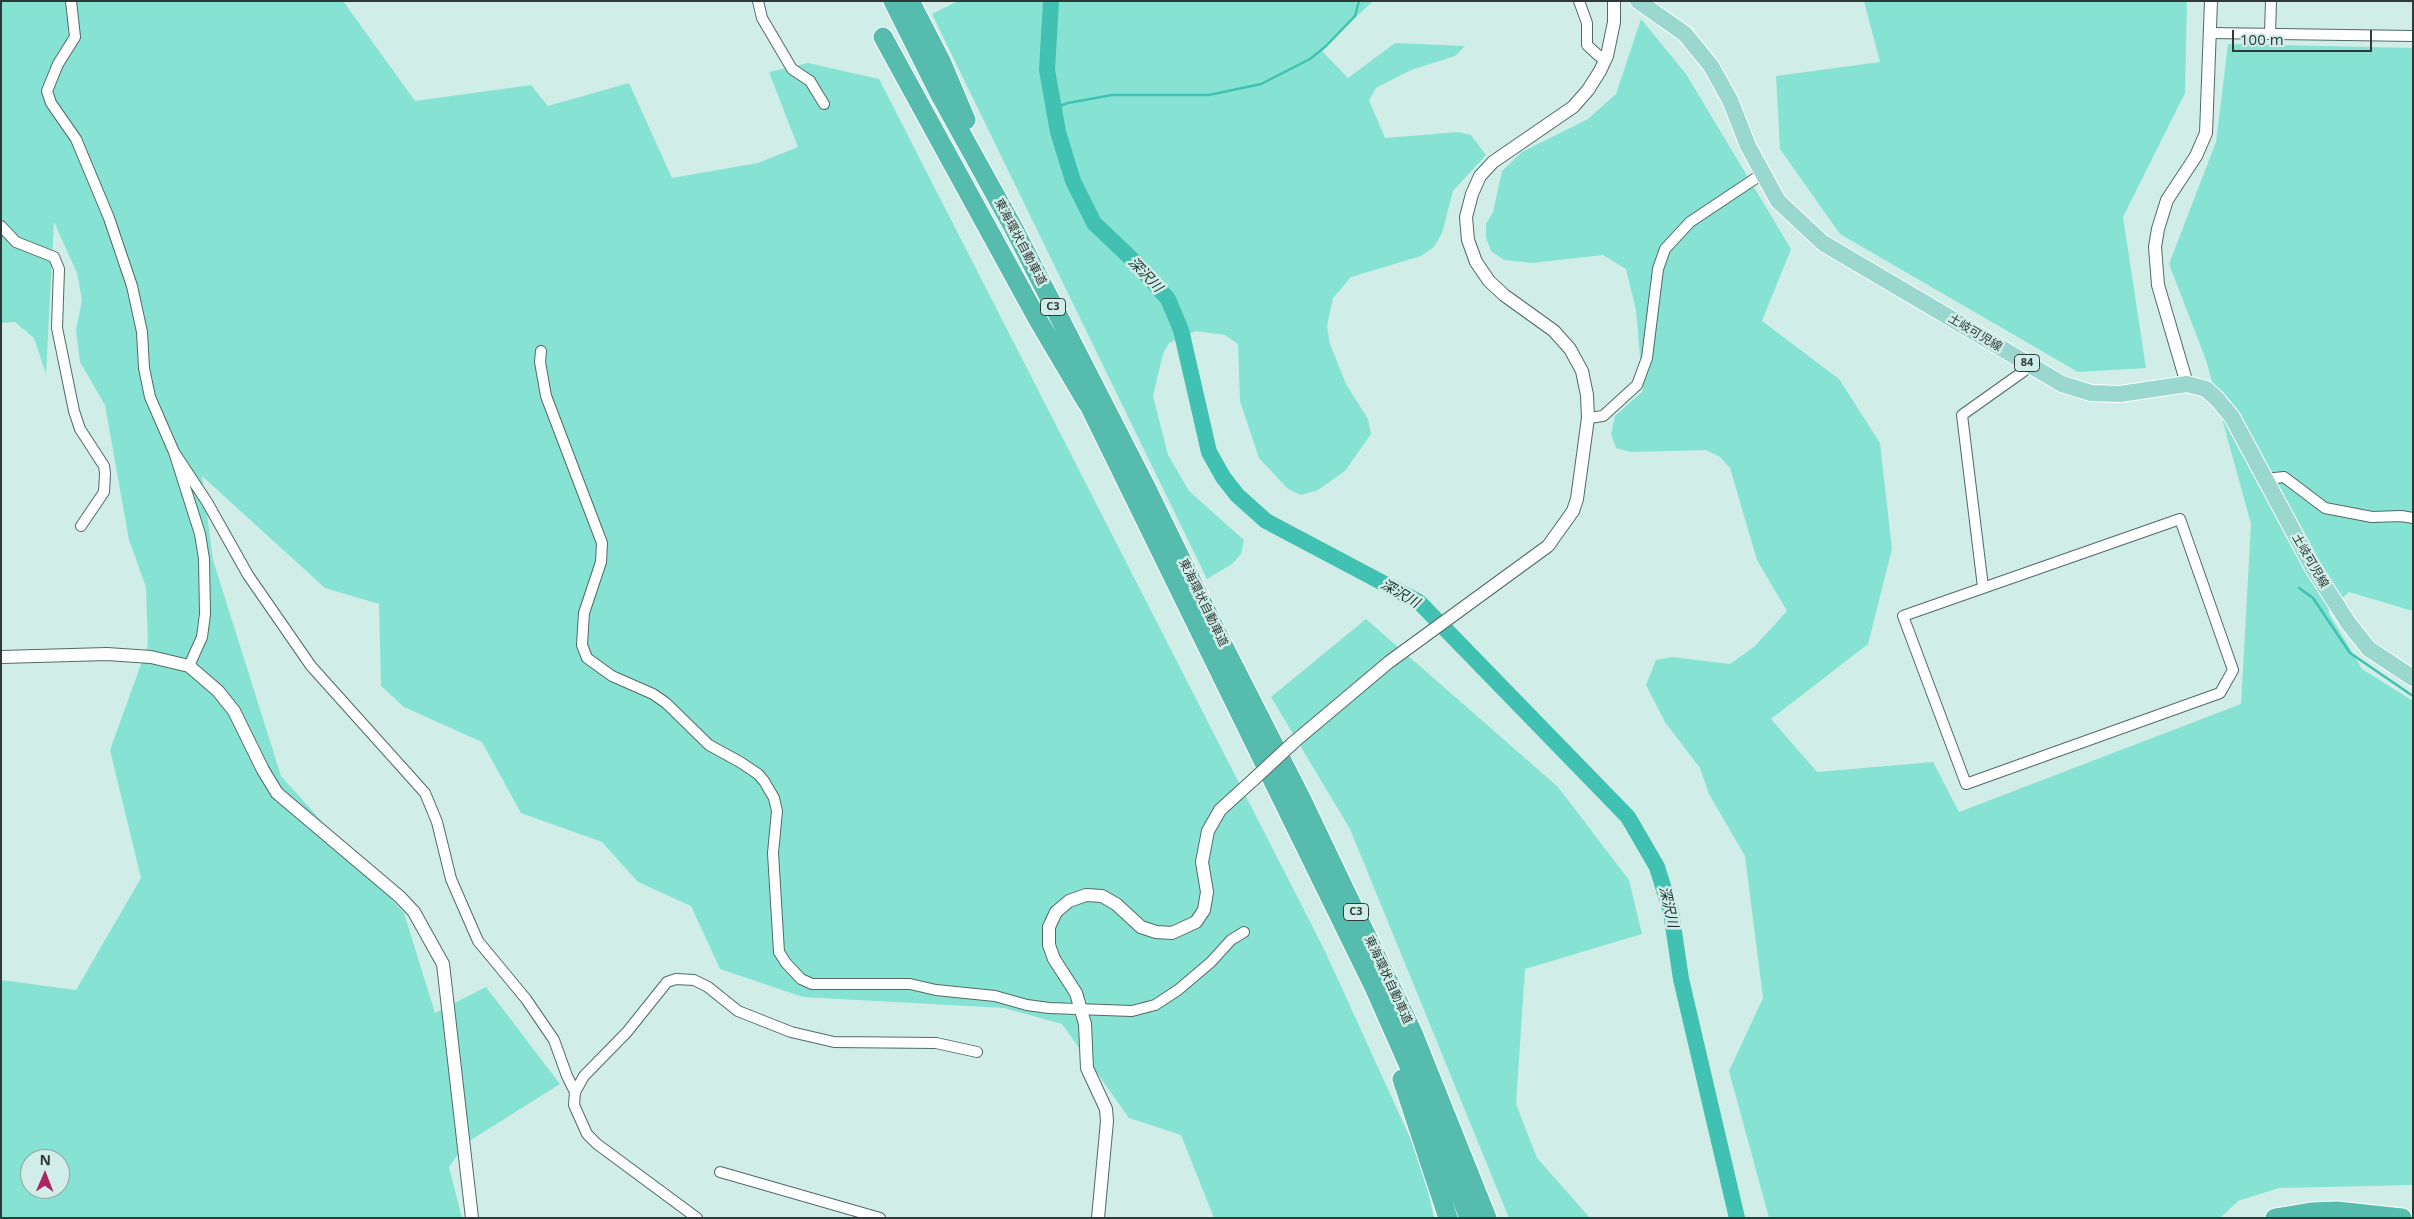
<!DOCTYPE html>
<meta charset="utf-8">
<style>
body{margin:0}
#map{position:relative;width:2414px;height:1219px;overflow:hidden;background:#d0ede7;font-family:"Open Sans",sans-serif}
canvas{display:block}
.frame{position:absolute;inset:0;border:2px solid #2f3a38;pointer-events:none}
.north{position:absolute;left:20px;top:1149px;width:50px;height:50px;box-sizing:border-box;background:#d0ede7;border:1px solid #90a5a1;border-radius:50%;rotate:1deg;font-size:14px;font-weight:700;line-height:20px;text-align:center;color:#2f3a38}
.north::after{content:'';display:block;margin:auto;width:18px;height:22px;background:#ae2464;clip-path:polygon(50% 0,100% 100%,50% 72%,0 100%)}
.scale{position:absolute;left:2232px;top:30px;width:140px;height:22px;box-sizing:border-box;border:2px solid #2f3a38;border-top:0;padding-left:6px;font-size:15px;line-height:18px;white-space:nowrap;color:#2f3a38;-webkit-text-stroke:4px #d0ede7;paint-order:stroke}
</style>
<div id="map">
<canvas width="2414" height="1219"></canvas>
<div class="frame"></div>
<div class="north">N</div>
<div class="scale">100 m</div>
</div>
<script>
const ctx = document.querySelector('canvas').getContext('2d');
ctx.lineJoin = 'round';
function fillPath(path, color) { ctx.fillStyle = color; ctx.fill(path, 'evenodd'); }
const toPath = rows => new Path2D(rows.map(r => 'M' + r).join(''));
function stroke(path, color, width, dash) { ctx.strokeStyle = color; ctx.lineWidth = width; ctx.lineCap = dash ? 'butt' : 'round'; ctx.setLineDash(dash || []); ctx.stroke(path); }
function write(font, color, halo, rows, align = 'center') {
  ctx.font = font + ' "Open Sans","Noto Sans JP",sans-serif'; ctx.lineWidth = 5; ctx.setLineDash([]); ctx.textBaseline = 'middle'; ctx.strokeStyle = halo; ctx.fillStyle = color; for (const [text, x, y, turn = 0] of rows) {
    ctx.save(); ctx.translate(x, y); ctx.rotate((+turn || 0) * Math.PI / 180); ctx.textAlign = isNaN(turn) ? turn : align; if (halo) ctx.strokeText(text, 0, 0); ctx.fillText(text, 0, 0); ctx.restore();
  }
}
const green = toPath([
 [1,1,343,1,415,101,531,85,548,106,629,83,672,178,758,163,798,147,769,72,808,63,879,79,1325,951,1422,1164,1434,1218,1214,1218,1181,1135,1129,1118,1062,1024,1004,1008,803,997,720,969,691,906,638,882,602,842,521,813,482,742,404,707,381,686,379,604,325,588,202,476,213,560,281,776,404,913,435,1013,486,987,560,1084,466,1143,449,1167,462,1218,1,1218,1,980,76,990,141,878,110,750,148,645,146,587,129,540,105,405,80,362,76,330,82,300,77,273,54,222,46,374,34,338,15,322,1,323],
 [30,1159,60,1159,60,1189,30,1189],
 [958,1,1373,1,1321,50,1348,78,1395,43,1465,46,1455,56,1411,70,1376,88,1369,100,1385,138,1458,132,1471,135,1486,155,1453,191,1442,233,1434,247,1421,256,1351,277,1333,298,1327,326,1330,344,1346,384,1368,419,1371,434,1345,471,1318,490,1301,495,1288,489,1259,458,1240,401,1238,344,1225,335,1196,331,1169,343,1163,354,1153,396,1168,455,1189,491,1244,540,1241,554,1232,564,1207,579,932,14],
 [1864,1,2187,1,2185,93,2123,217,2146,368,2078,372,1840,234,1780,149,1776,76,1880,62],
 [1641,19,1686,74,1791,249,1762,321,1839,379,1880,443,1892,549,1868,644,1771,719,1817,772,1933,762,1959,812,2241,704,2251,524,2206,360,2169,264,2216,142,2228,44,2413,48,2413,611,2349,592,2328,612,2362,669,2413,701,2413,1185,2279,1188,2238,1201,2220,1218,1769,1218,1729,1071,1763,998,1745,856,1709,794,1700,768,1665,722,1646,685,1656,660,1672,657,1730,664,1754,647,1787,611,1757,560,1730,468,1720,457,1706,450,1631,452,1616,448,1611,434,1615,416,1643,391,1636,310,1626,269,1603,255,1532,263,1504,260,1491,251,1486,238,1486,224,1493,212,1502,171,1522,152,1588,119,1616,94],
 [1366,619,1558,787,1629,880,1642,934,1525,969,1516,1104,1537,1158,1590,1218,1509,1218,1350,829,1271,697]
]);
const stream = toPath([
 [1054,108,1068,103,1112,95,1209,95,1261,84,1310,59,1325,47,1355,16,1359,1],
 [2299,588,2313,598,2350,653,2413,696]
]);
const river = toPath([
 [1051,1,1047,70,1058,132,1073,181,1094,223,1138,265,1168,299,1181,330,1209,452,1223,477,1237,495,1266,521,1419,602,1628,817,1657,867,1671,912,1681,979,1737,1218]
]);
const minor = toPath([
 [71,1,75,37,58,64,47,91,51,103,76,139,109,218,132,286,142,332,144,368,150,397,174,452,200,534,204,559,205,614,202,637,189,666],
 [758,1,762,18,792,69,810,81,824,104],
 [1579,1,1587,23,1587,45,1599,56,1607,56],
 [2211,33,2413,36],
 [2270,33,2271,1],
 [1,226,16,242,54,257,59,269,57,328,74,411,80,429,104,466,105,473,104,492,81,526],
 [541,351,540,362,546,396,602,543,601,562,584,613,582,645,587,658,612,676,653,694,666,703,709,745,740,762,758,774,764,781,774,798,777,811,773,853,779,952,786,963,801,979,812,984,910,984,936,990,995,996,1027,1005,1049,1008,1132,1011,1155,1005,1178,990,1211,962,1231,940,1244,932],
 [1588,418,1603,416,1637,385,1647,358,1658,269,1665,249,1690,222,1762,174],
 [174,452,207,502,248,575,311,666,425,793,437,822,451,879,478,941,526,999,554,1040,567,1076,575,1092],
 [2266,479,2284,477,2325,508,2372,517,2401,516,2413,518],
 [2180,519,2233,670,2220,693,1966,784,1903,616,2180,519],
 [1983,587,1962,415,2031,366],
 [720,1172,880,1218],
 [697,1218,597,1144,587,1134,574,1105,575,1092,584,1076,627,1032,667,982,676,979,694,980,708,987,738,1011,791,1032,834,1042,936,1043,977,1052]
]);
const tertiary = toPath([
 [2187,384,2158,285,2155,247,2158,229,2167,200,2196,156,2206,133,2211,1],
 [1,657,107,654,151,657,189,666,218,691,234,711,263,770,277,793,400,897,414,912,443,964,472,1218],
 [1294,742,1389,662,1548,546,1573,511,1577,499,1588,418,1587,395,1582,371,1570,349,1554,331,1504,295,1489,281,1476,262,1468,240,1466,217,1472,194,1480,176,1493,162,1573,107,1588,90,1600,71,1607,56,1614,22,1614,1],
 [1098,1218,1107,1121,1106,1109,1087,1068,1085,1024,1076,993,1054,959,1049,945,1049,927,1056,912,1069,901,1086,895,1102,896,1116,904,1141,927,1156,932,1172,933,1196,922,1204,910,1207,892,1202,862,1208,831,1220,810,1253,780]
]);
const primary = toPath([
 [1638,1,1685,34,1711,66,1730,100,1748,146,1778,201,1823,243,2062,384,2091,393,2120,394,2187,384,2206,389,2217,399,2232,417,2313,568,2349,624,2369,649,2413,678]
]);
const motorway = toPath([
 [893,1,940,95,1013,227,1146,487,1223,645,1302,800,1413,1033,1487,1218],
 [910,1,941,61,966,120],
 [883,37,1038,320,1087,403],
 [1084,395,1373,985,1427,1107,1469,1218],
 [1402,1079,1448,1218],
 [2275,1218,2311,1212,2337,1211,2402,1218]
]);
const tertiaryBridge = toPath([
 [1253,780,1294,742]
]);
const shields = [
 [1053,307,25],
 [2027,363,25],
 [1356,912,25]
];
const shieldNames = [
 ["C3",1053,307],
 ["84",2027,363],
 ["C3",1356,912]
];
const streetNames = [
 ["東海環状自動車道",1020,242,62],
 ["土岐可児線",1975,333,31],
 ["土岐可児線",2310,561,60],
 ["東海環状自動車道",1203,603,64],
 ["東海環状自動車道",1388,980,65]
];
const waterNames = [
 ["深沢川",1145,275,46],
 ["深沢川",1400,594,30],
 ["深沢川",1668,907,77]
];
fillPath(green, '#86e3d4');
stroke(stream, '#41c1b1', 2.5);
stroke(river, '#41c1b1', 16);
stroke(minor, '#516a66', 12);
stroke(tertiary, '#516a66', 14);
stroke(primary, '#fff', 18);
stroke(motorway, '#fff', 21);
stroke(minor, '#fff', 10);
stroke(tertiary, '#fff', 12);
stroke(primary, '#9ad7ce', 16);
stroke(motorway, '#56bcae', 19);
stroke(tertiaryBridge, '#516a66', 14, []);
stroke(tertiaryBridge, '#fff', 12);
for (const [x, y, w] of shields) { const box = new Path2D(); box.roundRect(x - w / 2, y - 8.5, w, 17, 4); ctx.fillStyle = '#d0ede7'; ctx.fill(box); stroke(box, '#2f3a38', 1); }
write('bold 11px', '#2f3a38', null, shieldNames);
write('12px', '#2f3a38', '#d0ede7', streetNames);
write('italic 14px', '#1b302d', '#d0ede7', waterNames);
</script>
